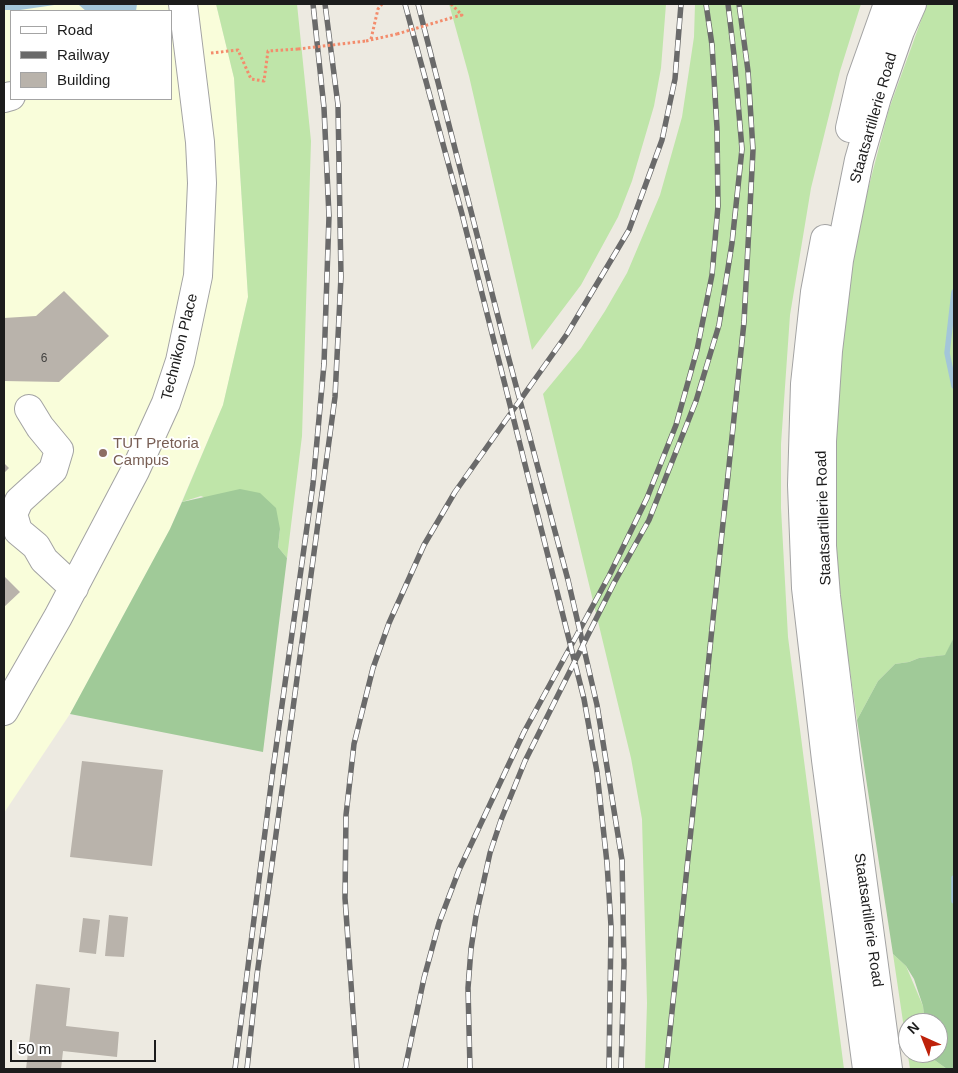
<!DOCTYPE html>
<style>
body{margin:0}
#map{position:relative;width:958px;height:1073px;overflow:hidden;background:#edeae1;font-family:Arial,sans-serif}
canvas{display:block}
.frame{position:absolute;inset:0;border:5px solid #1c1c1c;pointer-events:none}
.legend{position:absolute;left:10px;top:10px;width:162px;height:90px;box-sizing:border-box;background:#fff;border:1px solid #a4a4a4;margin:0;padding:6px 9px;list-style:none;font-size:15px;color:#1c1c1c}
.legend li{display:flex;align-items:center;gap:10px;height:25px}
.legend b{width:25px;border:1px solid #a4a4a4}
.north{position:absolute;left:898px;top:1013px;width:50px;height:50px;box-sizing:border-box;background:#fff;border:1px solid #a4a4a4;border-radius:50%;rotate:316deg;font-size:14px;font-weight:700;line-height:20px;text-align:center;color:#1c1c1c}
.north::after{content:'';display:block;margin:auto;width:18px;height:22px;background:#be2109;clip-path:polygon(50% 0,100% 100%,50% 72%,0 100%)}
.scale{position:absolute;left:10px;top:1040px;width:146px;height:22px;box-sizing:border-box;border:2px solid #1c1c1c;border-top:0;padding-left:6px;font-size:15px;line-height:18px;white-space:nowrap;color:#1c1c1c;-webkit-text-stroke:4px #fff;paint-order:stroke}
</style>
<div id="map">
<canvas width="958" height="1073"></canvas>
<div class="frame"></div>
<ul class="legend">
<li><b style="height:6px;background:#fff"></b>Road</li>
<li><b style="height:6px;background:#6a6a6a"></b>Railway</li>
<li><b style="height:14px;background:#b9b3ab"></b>Building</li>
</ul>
<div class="north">N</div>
<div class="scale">50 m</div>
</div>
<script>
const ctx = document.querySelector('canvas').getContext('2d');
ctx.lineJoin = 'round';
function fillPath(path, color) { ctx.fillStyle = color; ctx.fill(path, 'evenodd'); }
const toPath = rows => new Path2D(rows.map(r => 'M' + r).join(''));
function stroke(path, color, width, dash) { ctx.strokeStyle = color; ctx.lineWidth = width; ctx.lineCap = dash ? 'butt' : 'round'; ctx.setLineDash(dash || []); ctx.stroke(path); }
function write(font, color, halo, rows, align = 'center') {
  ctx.font = font + ' Arial,sans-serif'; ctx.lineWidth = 4; ctx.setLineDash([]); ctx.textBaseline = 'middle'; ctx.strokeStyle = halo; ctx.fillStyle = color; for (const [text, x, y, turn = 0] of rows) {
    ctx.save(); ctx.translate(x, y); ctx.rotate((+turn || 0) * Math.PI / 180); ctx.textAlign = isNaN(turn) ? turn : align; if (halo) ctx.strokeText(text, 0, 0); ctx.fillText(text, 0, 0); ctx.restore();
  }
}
const education = toPath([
 [4,4,216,4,234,78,248,297,223,405,170,529,70,714,4,813],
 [11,11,171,11,171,99,11,99]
]);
const grass = toPath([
 [216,4,297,4,311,141,302,436,287,558,278,547,280,529,201,496,182,502,223,405,248,297,234,78],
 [449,4,666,4,661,68,654,106,632,181,618,217,581,285,532,350,469,76],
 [695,4,861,4,840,71,811,188,790,315,781,444,781,508,788,637,844,1069,645,1069,647,1003,642,819,631,758,543,394,581,348,605,311,627,273,660,195,682,117,694,37],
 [927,4,954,4,954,637,946,655,919,658,909,662,895,664,878,681,857,720,842,615,837,559,834,502,836,389,849,276,860,220,889,109],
 [893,954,906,966,923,1006,925,1023,908,1023,908,1053,931,1053,933,1059,947,1069,910,1069]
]);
const forest = toPath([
 [240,489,260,493,276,508,280,529,278,547,287,558,263,752,70,714,170,529,182,502],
 [954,637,954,1069,947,1069,933,1059,931,1053,938,1053,938,1023,925,1023,923,1006,914,979,906,966,893,954,857,720,878,681,895,664,909,662,919,658,945,655]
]);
const water = toPath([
 [4,4,61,4,20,10,4,10],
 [65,4,137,4,136,11,86,11,79,5]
]);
const stream = toPath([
 [954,292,947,353,954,386],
 [954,878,954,901]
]);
const building = toPath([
 [64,291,109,336,59,382,4,381,4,318,36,316],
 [4,463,9,468,4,473],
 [4,576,20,592,4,607],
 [82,761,163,770,152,866,70,857],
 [109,915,128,917,124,957,105,956],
 [83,918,100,920,96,954,79,952],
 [36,984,70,988,66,1026,119,1032,117,1057,63,1051,61,1069,26,1069]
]);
const path = toPath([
 [451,4,462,15,454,17],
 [371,39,378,9,382,4],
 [366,41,397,34],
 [211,53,238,50,251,79,264,81,268,51,298,49]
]);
const minor = toPath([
 [4,98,11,96],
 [850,128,861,80,888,4],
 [825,239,815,292,805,384,802,485,806,588,826,760,867,1069],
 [29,409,40,427,59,450,53,470,19,501,13,514,18,531,36,546,44,560,74,588],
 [4,711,58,617,135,471,166,403,180,361,198,276,202,183,200,142,183,4],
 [888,1069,846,759,826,596,822,546,822,441,828,351,839,260,859,160,877,97,900,31,912,4]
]);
const rail = toPath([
 [405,4,462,214,584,699,597,772,607,863,611,926,609,1069],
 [418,4,507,352,568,580,597,705,622,860,624,964,621,1069],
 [235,1069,273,769,313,484,324,364,329,216,324,108,313,4],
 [247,1069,257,975,335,397,341,277,338,105,325,4],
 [357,1069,345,898,346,815,354,744,373,668,389,623,424,545,455,492,567,334,629,230,662,140,675,79,681,4],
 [405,1069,424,978,439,923,459,870,524,732,609,576,647,498,676,425,697,350,712,275,718,206,717,128,712,45,706,4],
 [470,1069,468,988,471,949,476,916,490,853,501,820,525,761,614,583,649,520,696,401,719,325,732,243,742,149,734,55,728,4],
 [666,1069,744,322,753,150,748,71,739,4]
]);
const pathBridge = toPath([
 [397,34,454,17],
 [298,49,366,41]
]);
const markers = [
 [103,453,5,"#8d6e63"]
];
const numberNames = [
 ["6",44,359]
];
const streetNames = [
 ["Staatsartillerie Road",874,118,-74],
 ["Technikon Place",180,347,-76],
 ["Staatsartillerie Road",824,518,-92],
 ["Staatsartillerie Road",868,920,82]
];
const educationNames = [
 ["TUT Pretoria",113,444],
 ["Campus",113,461]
];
fillPath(education, '#f9fdda');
fillPath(grass, '#bfe5a9');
fillPath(forest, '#a0ca98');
fillPath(water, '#a3c6d9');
stroke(stream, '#a3c6d9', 5.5);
fillPath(building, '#b9b3ab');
stroke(minor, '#a3a3a3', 30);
stroke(path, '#f38c6c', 3, [2.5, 2.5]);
stroke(minor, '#fff', 28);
stroke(rail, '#6a6a6a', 5.5);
stroke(rail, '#fff', 4, [11]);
stroke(pathBridge, '#f38c6c', 3, [2.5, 2.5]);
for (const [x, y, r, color] of markers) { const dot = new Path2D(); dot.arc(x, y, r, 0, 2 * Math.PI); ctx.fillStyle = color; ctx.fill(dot); stroke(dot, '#fff', 2); }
write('12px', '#434240', null, numberNames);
write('15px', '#1c1c1c', '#fff', streetNames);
write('15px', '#785e54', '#fff', educationNames, 'left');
</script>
